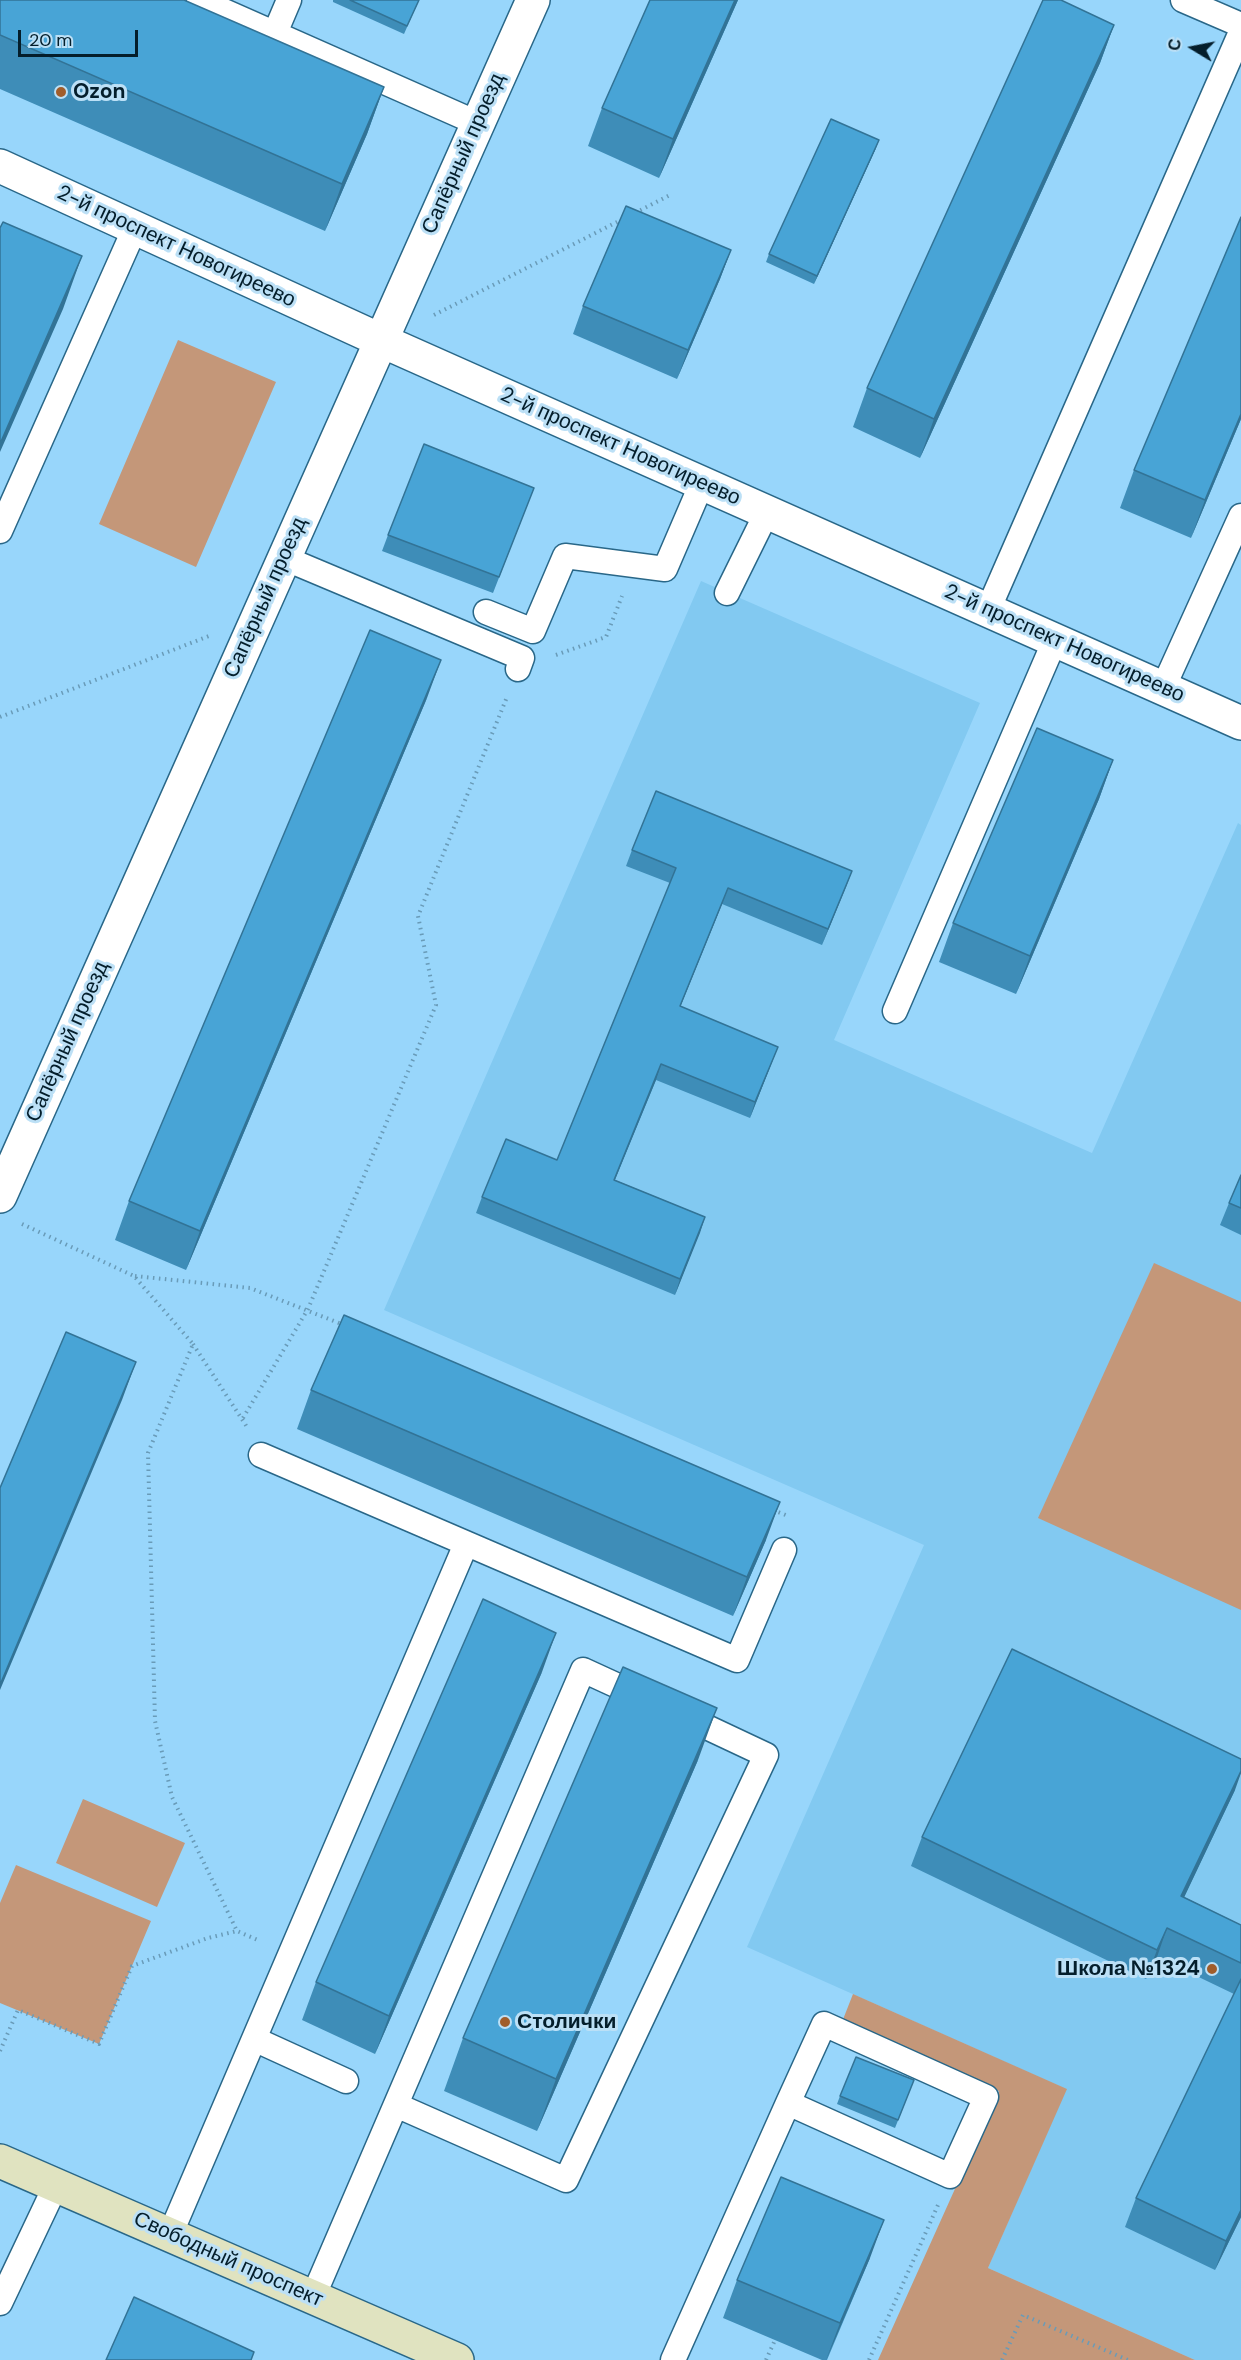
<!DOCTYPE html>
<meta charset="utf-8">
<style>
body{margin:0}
#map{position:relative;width:1241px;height:2360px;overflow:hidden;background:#98d6fb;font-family:"DM Sans",sans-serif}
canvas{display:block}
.north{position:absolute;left:1163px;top:18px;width:60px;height:60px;-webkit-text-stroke:4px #bce0f6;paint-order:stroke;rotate:280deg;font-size:16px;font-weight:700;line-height:24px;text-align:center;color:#041e2b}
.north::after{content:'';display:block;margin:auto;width:21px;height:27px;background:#041e2b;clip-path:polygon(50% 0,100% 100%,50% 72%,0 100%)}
.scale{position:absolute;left:18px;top:30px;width:120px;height:27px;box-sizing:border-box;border:3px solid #041e2b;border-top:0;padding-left:8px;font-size:18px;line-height:21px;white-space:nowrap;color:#041e2b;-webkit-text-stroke:4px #bce0f6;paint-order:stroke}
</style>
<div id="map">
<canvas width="1241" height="2360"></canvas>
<div class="north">С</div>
<div class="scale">20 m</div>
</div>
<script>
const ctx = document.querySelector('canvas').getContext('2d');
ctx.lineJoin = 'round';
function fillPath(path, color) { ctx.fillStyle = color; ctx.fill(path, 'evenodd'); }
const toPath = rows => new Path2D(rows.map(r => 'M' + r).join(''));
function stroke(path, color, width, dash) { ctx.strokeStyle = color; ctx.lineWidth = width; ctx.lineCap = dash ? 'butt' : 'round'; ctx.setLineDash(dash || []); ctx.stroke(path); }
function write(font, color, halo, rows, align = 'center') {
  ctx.font = font + ' "DM Sans",sans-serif'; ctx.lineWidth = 6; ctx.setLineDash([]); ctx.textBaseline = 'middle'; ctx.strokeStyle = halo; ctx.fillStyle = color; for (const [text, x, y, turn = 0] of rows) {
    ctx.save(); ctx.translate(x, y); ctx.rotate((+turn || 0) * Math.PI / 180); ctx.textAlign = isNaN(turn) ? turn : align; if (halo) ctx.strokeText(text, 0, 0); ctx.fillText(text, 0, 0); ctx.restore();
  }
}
const built = toPath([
 [701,581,980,703,834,1040,1092,1153,1238,823,1241,825,1241,2360,1195,2360,988,2268,1066,2089,747,1947,924,1545,384,1310]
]);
const green = toPath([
 [178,340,276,382,196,567,99,524],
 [1154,1263,1241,1302,1241,1610,1038,1518],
 [83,1799,185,1843,157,1907,56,1863],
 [16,1865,151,1921,99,2044,0,2003,0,1903],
 [853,1994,1067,2089,988,2268,1195,2360,878,2360,999,2091,842,2022]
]);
const path = toPath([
 [635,213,672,194],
 [434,315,623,219],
 [556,655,606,637,622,596],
 [0,717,209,636],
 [22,1224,134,1276,193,1344,148,1453,155,1721,172,1797,237,1931,260,1941],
 [135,1276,250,1288,344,1325],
 [193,1344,247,1427],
 [243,1418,308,1309,436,1005,418,916,507,697],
 [773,1510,788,1516],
 [0,2051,18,2010,99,2044,132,1966,208,1938,237,1931],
 [766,2360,775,2340],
 [869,2360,938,2205],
 [1002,2360,1023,2315,1128,2360]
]);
const service = toPath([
 [199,0,477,123],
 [1183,0,1241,25],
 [275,33,289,0],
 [0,531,135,228],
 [284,558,522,658,518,669],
 [727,593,767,512],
 [988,610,1241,32],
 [486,612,533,631,565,556,665,569,702,483],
 [1163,688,1241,516],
 [895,1011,1055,640],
 [261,1455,737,1660,784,1550],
 [254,2039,346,2081],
 [396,2105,566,2180,766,1755,681,1715],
 [170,2235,466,1544],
 [313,2297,583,1670,644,1698],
 [0,2303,56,2185],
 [673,2360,788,2103,824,2024,986,2097,950,2176,788,2103]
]);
const minor = toPath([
 [0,166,380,340,1241,723],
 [0,1196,533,0]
]);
const secondary = toPath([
 [0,2161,457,2360]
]);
const wall = toPath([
 [0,0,384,87,367,134,325,231,0,89],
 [333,0,419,0,404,34,333,2],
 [650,0,738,0,659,178,588,146,602,108],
 [1114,25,1100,63,920,458,853,427,867,388],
 [876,148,814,284,766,262,769,254],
 [731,250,720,279,677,379,573,334,583,306],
 [1241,419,1191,538,1120,508,1134,470],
 [534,488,493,593,382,551,388,535],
 [427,698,186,1270,115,1240,129,1201],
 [1113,760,1099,799,1016,994,939,962,953,923],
 [632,850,852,871,822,945,722,904,680,1007,778,1047,772,1062,750,1118,656,1080,615,1180,705,1217,675,1295,476,1213,482,1197,557,1160,670,883,626,866],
 [1241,1175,1241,1235,1220,1225,1229,1203],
 [311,1390,766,1540,733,1616,297,1429],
 [542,1672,375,2054,302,2020,316,1982],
 [698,1760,537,2131,444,2091,463,2038],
 [1235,1790,1184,1897,1241,1925,1241,2217,1215,2270,1125,2227,1136,2198,1234,1994,1157,1957,1146,1979,911,1866,922,1837],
 [914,2080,895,2128,837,2104,840,2096],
 [870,2258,827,2360,822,2360,723,2318,737,2280]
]);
const shadedWall = toPath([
 [735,0,738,0,659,178,673,139],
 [1114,25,1100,63,920,458,934,419],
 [384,87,367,134,325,231,342,184],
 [879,140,876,148,814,284,817,276],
 [731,250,720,279,677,379,688,350],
 [82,256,63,309,0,452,0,444],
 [1241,414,1241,419,1191,538,1205,500],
 [441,660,427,698,186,1270,200,1231],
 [1113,760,1099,799,1016,994,1030,956],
 [852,871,846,887,822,945,828,929],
 [728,888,722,904,674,1022,680,1006],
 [778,1047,772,1062,750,1118,755,1102],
 [661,1064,656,1080,608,1196,614,1180],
 [705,1217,700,1233,675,1295,680,1279],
 [136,1362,122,1400,0,1690,0,1685],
 [780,1502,766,1540,733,1616,747,1577],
 [556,1633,542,1672,375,2054,389,2016],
 [717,1708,698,1760,537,2131,556,2079],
 [1241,1771,1241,1773,1235,1790,1171,1925,1181,1896],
 [1167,1928,1157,1957,1146,1979,1157,1950],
 [1241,2210,1241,2217,1215,2270,1226,2241],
 [884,2220,870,2258,826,2360,840,2323]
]);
const building = toPath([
 [0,0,184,0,384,87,342,184,0,35,0,0],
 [350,0,419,0,407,26,350,0],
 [650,0,735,0,673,139,602,108,650,0],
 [1043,0,1061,0,1114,25,934,419,867,388,1043,0],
 [831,119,879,140,817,276,769,254,831,119],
 [626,206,731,250,688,350,583,306,626,206],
 [1241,217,1241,414,1205,500,1134,470,1241,217],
 [3,222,82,256,0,444,0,228,3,222],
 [424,444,534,488,499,577,388,535,424,444],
 [370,630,441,660,200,1231,129,1201,370,630],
 [1037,728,1113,760,1030,956,953,923,1037,728],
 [656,791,852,871,828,929,728,888,680,1006,778,1047,755,1102,661,1064,614,1180,705,1217,680,1279,482,1197,506,1139,557,1160,676,868,632,850,656,791],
 [1241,1175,1241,1208,1229,1203,1241,1175],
 [344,1315,780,1502,747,1577,311,1390,344,1315],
 [66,1332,136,1362,0,1685,0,1488,66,1332],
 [483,1599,556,1633,389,2016,316,1982,483,1599],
 [1012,1649,1241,1759,1241,1771,1181,1896,1241,1925,1241,1963,1167,1928,1157,1950,922,1837,1012,1649],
 [623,1667,717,1708,556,2079,463,2038,623,1667],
 [1241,1979,1241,2210,1226,2241,1136,2198,1241,1979],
 [856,2057,914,2080,898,2120,840,2096,856,2057],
 [781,2177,884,2220,840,2323,737,2280,781,2177],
 [134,2297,254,2352,251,2360,106,2360,134,2297]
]);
const markers = [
 [61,92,6,"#a05d2b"],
 [1212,1969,6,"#a05d2b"],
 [505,2022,6,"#a05d2b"]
];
const poiNames = [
 ["Ozon",73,92],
 ["Школа №1324",1200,1969,"right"],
 ["Столички",517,2022]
];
const streetNames = [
 ["Сапёрный проезд",464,154,-66],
 ["2-й проспект Новогиреево",176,247,25],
 ["2-й проспект Новогиреево",620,447,24],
 ["Сапёрный проезд",266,598,-66],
 ["2-й проспект Новогиреево",1064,644,24],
 ["Сапёрный проезд",68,1042,-66],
 ["Свободный проспект",228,2260,24]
];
fillPath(built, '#82c9f1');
fillPath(green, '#c49779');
stroke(service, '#296788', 27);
stroke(minor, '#296788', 36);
stroke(secondary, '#296788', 36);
stroke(path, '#699bb8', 4, [1.5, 4.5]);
stroke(service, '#fff', 24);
stroke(minor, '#fff', 33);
stroke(secondary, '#e0e3c0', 33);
fillPath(wall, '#3e8db8');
fillPath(shadedWall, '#327396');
fillPath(building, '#48a4d6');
stroke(building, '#327396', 1.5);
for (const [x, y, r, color] of markers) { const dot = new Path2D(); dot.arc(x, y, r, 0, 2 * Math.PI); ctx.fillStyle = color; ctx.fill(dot); stroke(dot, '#bce0f6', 2); }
write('bold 21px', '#041e2b', '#bce0f6', poiNames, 'left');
write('21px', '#041e2b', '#bce0f6', streetNames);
</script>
